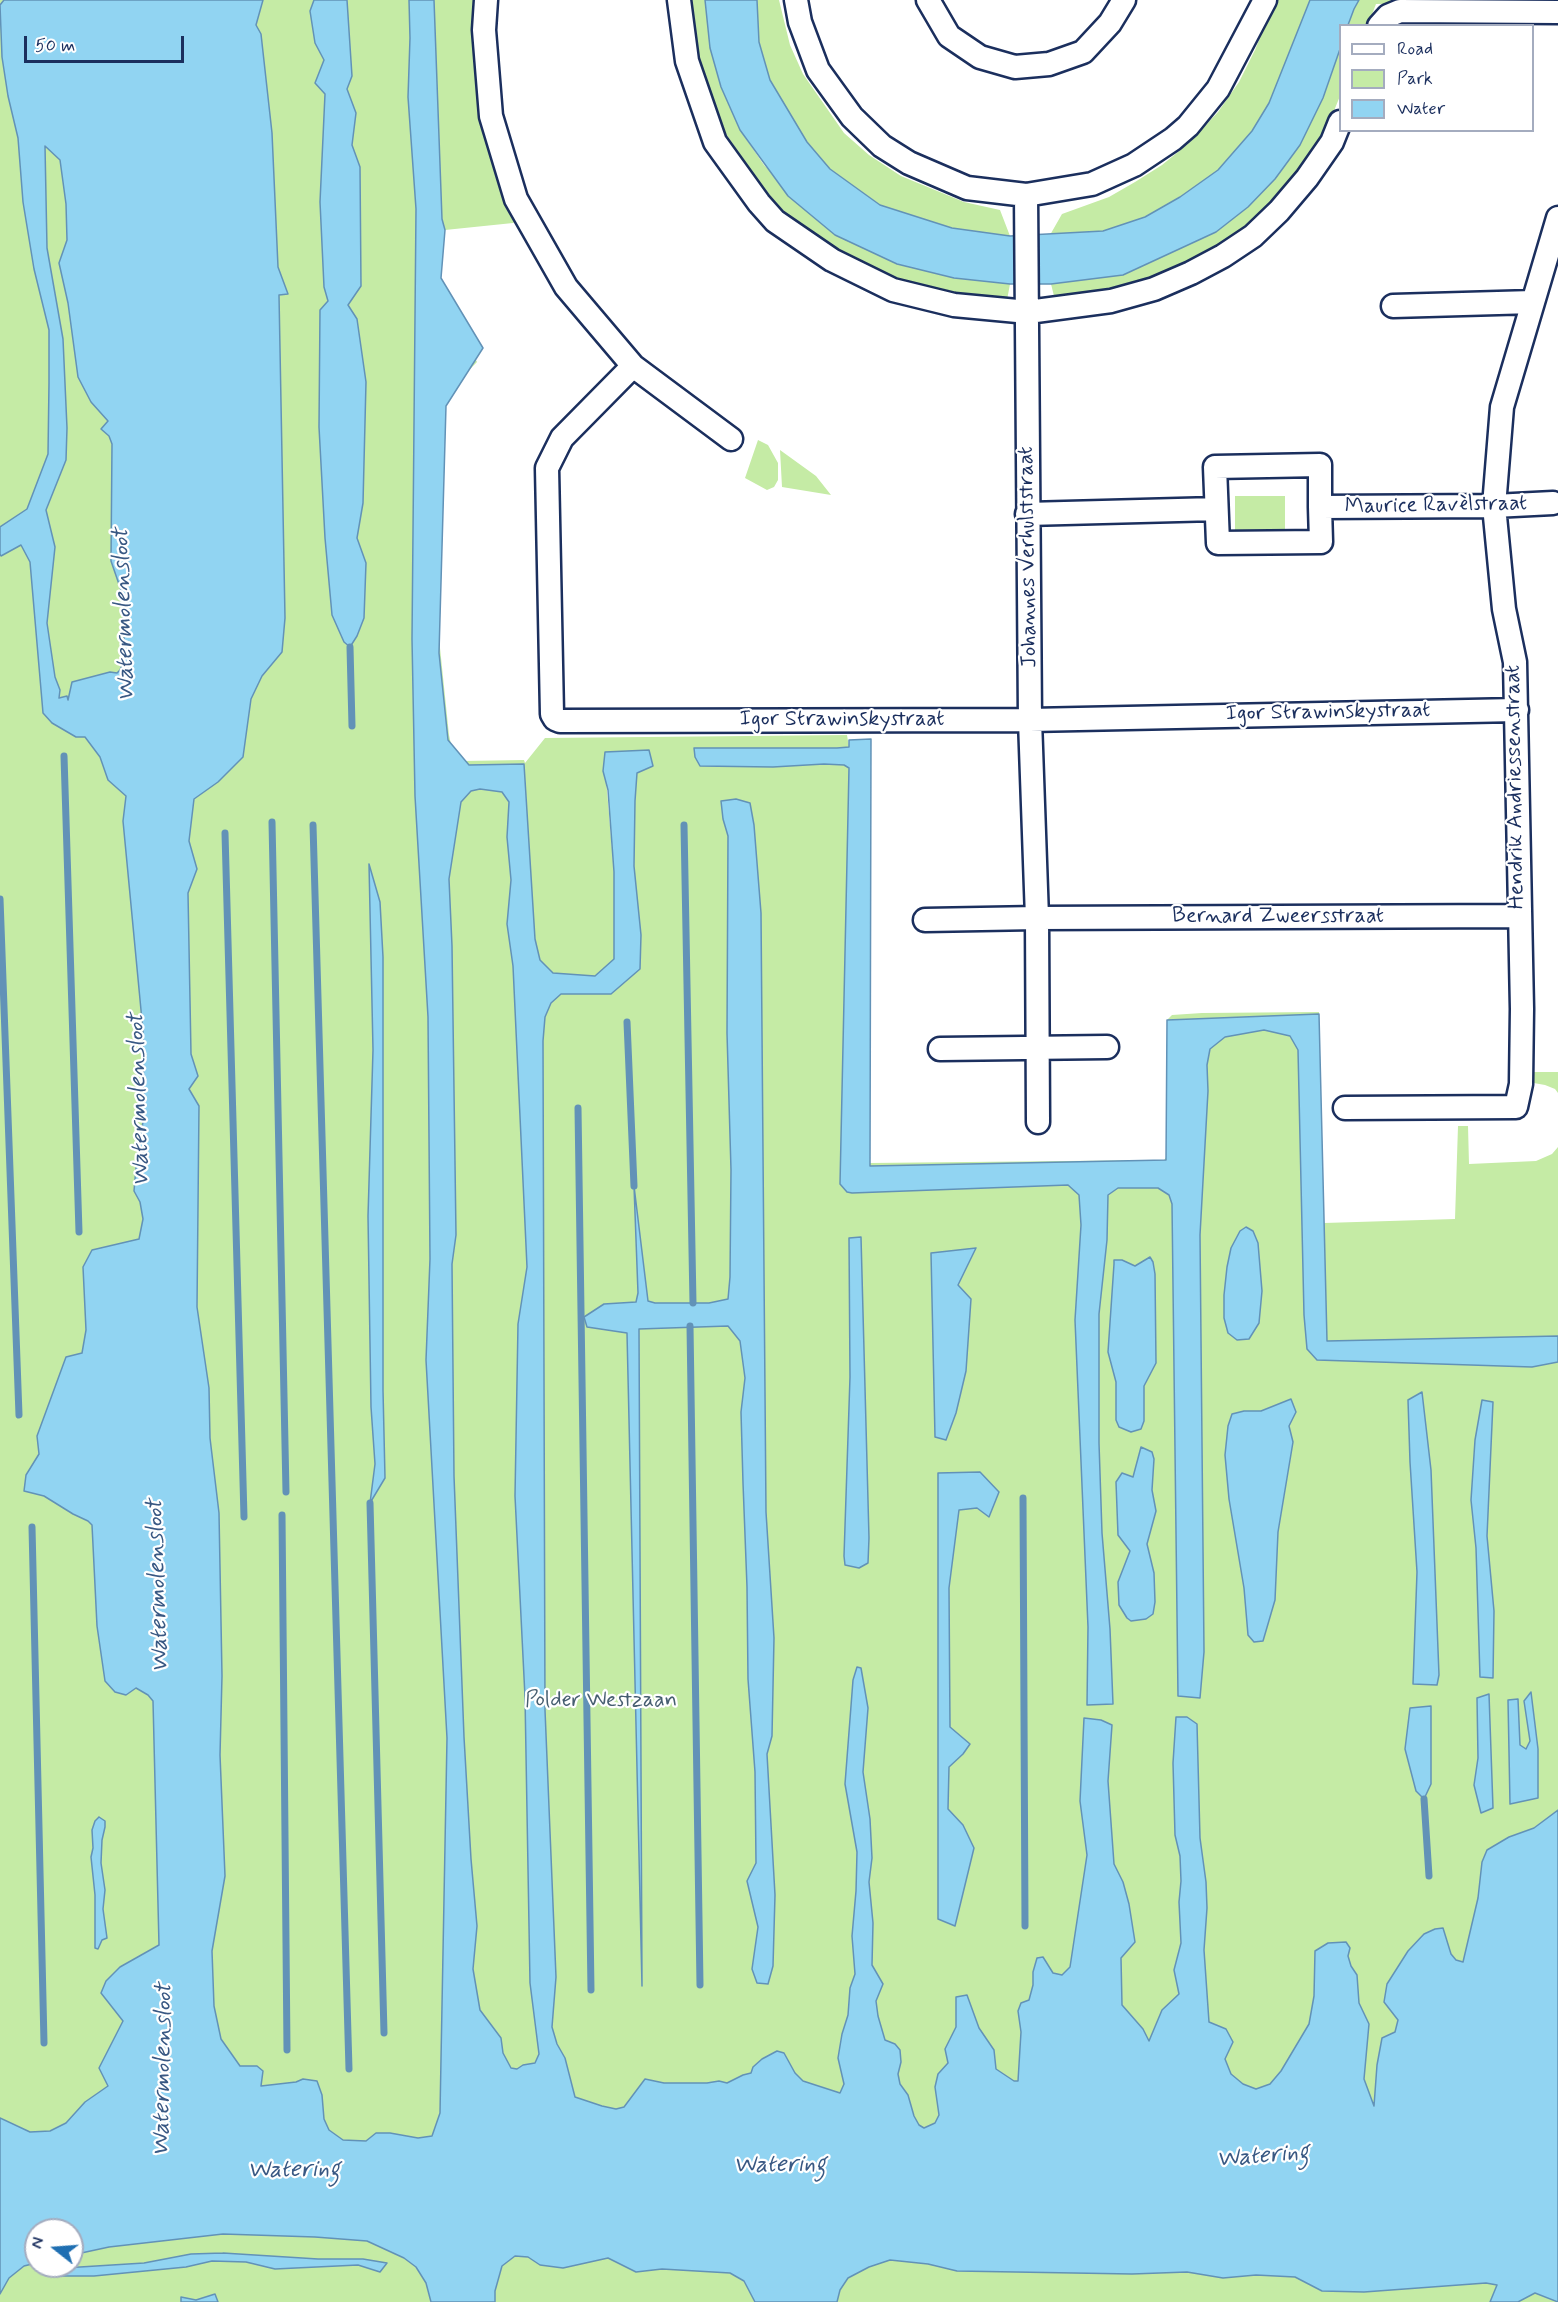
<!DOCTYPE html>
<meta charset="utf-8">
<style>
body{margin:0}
#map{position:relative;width:1558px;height:2302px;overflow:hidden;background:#fff;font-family:Mynerve,sans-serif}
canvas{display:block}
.legend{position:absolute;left:1339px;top:24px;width:195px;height:108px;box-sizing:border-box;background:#fff;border:2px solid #a4acbf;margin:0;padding:8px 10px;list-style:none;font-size:18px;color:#1b2f5e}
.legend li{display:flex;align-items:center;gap:12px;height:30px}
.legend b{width:30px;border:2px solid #a4acbf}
.north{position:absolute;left:24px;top:2218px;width:60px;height:60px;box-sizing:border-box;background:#fff;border:2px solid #a4acbf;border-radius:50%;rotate:287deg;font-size:16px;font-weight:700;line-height:24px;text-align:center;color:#1b2f5e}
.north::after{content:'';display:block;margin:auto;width:21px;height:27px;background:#1f6fb2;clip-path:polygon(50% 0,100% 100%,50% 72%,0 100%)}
.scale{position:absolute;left:24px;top:36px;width:160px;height:27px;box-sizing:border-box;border:3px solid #1b2f5e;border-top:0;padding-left:8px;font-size:18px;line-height:21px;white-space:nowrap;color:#1b2f5e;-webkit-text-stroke:4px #fff;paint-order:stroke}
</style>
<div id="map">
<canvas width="1558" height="2302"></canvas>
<ul class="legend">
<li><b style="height:8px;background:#fff"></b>Road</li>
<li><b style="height:16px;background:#c5eba5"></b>Park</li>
<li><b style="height:16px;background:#91d4f2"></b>Water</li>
</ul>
<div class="north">N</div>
<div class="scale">50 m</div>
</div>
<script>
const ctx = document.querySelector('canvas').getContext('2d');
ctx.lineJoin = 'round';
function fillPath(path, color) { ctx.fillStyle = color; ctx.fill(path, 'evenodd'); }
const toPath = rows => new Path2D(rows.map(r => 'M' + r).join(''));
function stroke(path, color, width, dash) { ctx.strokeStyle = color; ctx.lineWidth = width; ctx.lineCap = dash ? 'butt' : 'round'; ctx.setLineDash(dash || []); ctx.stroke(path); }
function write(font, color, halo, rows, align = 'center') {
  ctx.font = font + ' Mynerve,sans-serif'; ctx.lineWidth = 4.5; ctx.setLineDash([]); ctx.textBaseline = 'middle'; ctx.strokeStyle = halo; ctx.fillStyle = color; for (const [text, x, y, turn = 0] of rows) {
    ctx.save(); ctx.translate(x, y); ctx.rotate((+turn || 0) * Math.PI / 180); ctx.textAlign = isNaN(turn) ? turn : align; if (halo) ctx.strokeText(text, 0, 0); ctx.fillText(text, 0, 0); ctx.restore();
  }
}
const green = toPath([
 [0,0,474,0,475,65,481,111,520,219,513,223,445,230,442,219,433,276,477,362,436,404,440,648,449,735,452,749,463,761,524,760,525,763,545,738,847,735,849,747,867,751,866,1159,870,1163,1164,1160,1169,1154,1168,1019,1172,1015,1202,1013,1319,1012,1321,1218,1324,1218,1324,1223,1455,1219,1458,1126,1468,1126,1469,1164,1536,1161,1552,1154,1558,1147,1558,2302,0,2302],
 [606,779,616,790,619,959,598,975,614,959,614,872],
 [36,2230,72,2230,72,2266,36,2266],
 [689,0,705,0,710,48,721,87,740,130,764,165,815,218,835,235,897,264,954,278,1010,284,1007,300,983,300,896,282,825,243,794,222,771,197,746,163,726,134,712,105,700,76],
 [757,0,779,0,790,45,803,74,844,133,869,155,901,176,964,202,1000,210,1010,236,952,228,880,205,830,169,807,142,770,80,759,42],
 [1275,0,1310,0,1269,103,1252,131,1218,170,1180,197,1145,217,1103,231,1050,235,1062,214,1109,197,1135,182,1162,165,1189,143,1218,112,1239,82,1255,50],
 [1359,0,1540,0,1539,2,1376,4,1368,25,1348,26,1354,9],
 [1340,49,1340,96,1327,128,1300,172,1274,204,1237,236,1185,267,1130,288,1055,300,1051,284,1123,275,1216,232,1248,207,1275,179,1323,98],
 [758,440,768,445,778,463,778,480,774,487,767,490,745,478],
 [780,450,816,476,831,495,782,487],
 [1235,496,1285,496,1285,529,1235,530],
 [1528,1072,1558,1072,1558,1093,1555,1089,1545,1085,1528,1082]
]);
const water = toPath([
 [4,0,263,0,256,25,261,34,272,133,278,267,288,294,279,295,285,618,282,652,262,676,251,699,243,757,218,782,194,799,189,841,197,869,188,893,191,1054,198,1076,189,1089,199,1106,197,1307,209,1388,210,1438,219,1513,222,1676,220,1755,225,1876,212,1951,214,2006,221,2039,240,2066,257,2066,263,2071,261,2086,296,2082,303,2079,317,2081,322,2095,324,2119,329,2130,343,2140,366,2141,376,2133,390,2133,418,2138,432,2136,440,2113,447,1738,426,1360,430,1259,428,1017,415,796,412,639,416,209,408,97,410,38,409,0,434,0,442,219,445,230,441,278,483,348,446,406,439,653,448,740,469,765,524,764,535,939,540,960,553,973,595,976,614,959,614,872,608,790,603,771,605,752,649,750,653,766,637,773,635,801,634,866,641,935,640,969,611,994,561,994,551,1003,545,1017,543,1041,545,1710,556,1977,552,2027,557,2044,565,2058,575,2097,602,2106,616,2109,624,2107,645,2079,664,2083,707,2083,719,2081,727,2083,743,2075,751,2073,753,2067,762,2059,777,2051,784,2053,795,2073,803,2081,840,2093,844,2084,838,2058,842,2034,848,2015,850,1988,855,1974,852,1936,856,1891,857,1852,845,1784,853,1680,857,1667,861,1668,868,1708,863,1772,870,1819,872,1858,869,1882,873,1923,872,1965,883,1984,876,2001,878,2016,885,2040,895,2044,900,2050,901,2062,898,2074,900,2084,908,2095,914,2116,919,2125,924,2128,935,2123,939,2115,935,2087,938,2074,948,2063,945,2049,956,2027,956,1997,967,1995,979,2028,994,2050,996,2069,1014,2081,1018,2081,1021,2032,1018,2011,1021,2003,1029,2000,1033,1985,1033,1972,1037,1958,1043,1957,1053,1973,1062,1975,1070,1967,1087,1855,1080,1801,1084,1718,1101,1720,1112,1725,1108,1781,1114,1864,1123,1882,1129,1904,1135,1942,1121,1958,1122,2005,1143,2029,1149,2041,1162,2010,1179,1994,1174,1970,1181,1943,1179,1902,1181,1881,1180,1856,1175,1835,1173,1763,1176,1717,1187,1717,1197,1724,1200,1838,1206,1882,1207,1908,1204,1950,1209,2022,1226,2029,1233,2042,1225,2059,1231,2074,1243,2084,1256,2089,1270,2084,1281,2071,1309,2024,1314,1996,1315,1951,1328,1943,1346,1942,1350,1948,1348,1956,1351,1966,1357,1975,1359,2003,1369,2024,1364,2079,1374,2106,1377,2065,1382,2038,1395,2032,1398,2020,1384,2002,1387,1984,1408,1951,1424,1934,1435,1929,1443,1928,1451,1954,1456,1960,1463,1962,1478,1898,1482,1862,1487,1850,1509,1837,1534,1828,1558,1810,1558,2302,1535,2293,1518,2302,1490,2302,1497,2285,1486,2283,1364,2292,1322,2291,1295,2277,1256,2275,1223,2278,1187,2272,1132,2274,957,2271,928,2264,890,2260,869,2267,848,2278,840,2290,837,2302,755,2302,744,2281,730,2273,662,2269,636,2272,608,2258,563,2268,540,2265,528,2257,515,2256,502,2266,495,2291,495,2302,431,2302,426,2283,416,2267,404,2258,367,2241,315,2237,223,2234,109,2247,72,2255,72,2230,36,2230,36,2263,24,2266,9,2278,0,2294,0,2118,30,2132,50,2131,66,2123,85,2102,108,2086,99,2068,123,2021,101,1993,106,1981,120,1967,159,1945,153,1701,148,1695,136,1688,126,1695,115,1692,105,1681,97,1626,92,1525,88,1521,73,1514,44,1496,24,1491,26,1475,39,1454,37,1436,66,1357,82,1353,86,1330,83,1267,92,1250,139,1239,143,1219,140,1202,134,1191,137,1156,144,1116,143,1031,123,821,126,796,108,780,100,757,85,737,76,737,52,723,43,713,30,562,21,545,1,556,0,554,0,527,27,509,48,454,49,383,49,330,34,269,23,202,18,138,8,96,2,57,0,5,4,0],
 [45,146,60,160,66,204,67,240,59,263,68,303,78,377,91,402,108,421,101,429,109,436,112,444,111,561,122,593,125,658,120,670,117,673,110,672,72,682,68,700,67,696,59,698,60,690,55,677,47,623,55,547,46,510,66,460,67,428,63,339,47,248,45,146],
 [480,789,502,792,509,802,507,837,511,880,507,924,513,966,527,1267,518,1324,515,1496,525,1697,530,1983,539,2054,535,2063,523,2065,517,2069,511,2068,503,2053,501,2038,480,2010,473,1969,477,1926,471,1859,464,1737,454,1476,452,1264,456,1235,452,946,449,879,461,802,471,791,480,789],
 [314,0,347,0,352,76,347,89,356,113,352,145,360,167,361,286,348,305,357,319,366,382,363,503,357,538,366,563,364,618,357,636,350,647,344,642,332,615,325,538,319,427,320,310,328,301,324,287,320,202,325,94,315,83,324,60,315,43,310,11,314,0],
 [705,0,757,0,759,42,770,80,807,142,830,169,880,205,952,228,1010,236,1103,231,1145,217,1180,197,1218,170,1252,131,1269,103,1310,0,1359,0,1354,9,1348,25,1340,26,1340,49,1323,98,1300,145,1275,179,1248,207,1216,232,1123,275,1051,284,1010,284,954,278,897,264,835,235,788,196,740,130,721,87,710,48,705,0],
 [871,739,870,1166,1166,1160,1167,1020,1319,1014,1327,1341,1558,1336,1558,1362,1532,1367,1317,1360,1307,1349,1304,1315,1298,1050,1290,1036,1264,1030,1225,1037,1210,1049,1207,1065,1208,1091,1200,1235,1204,1652,1200,1698,1178,1696,1172,1204,1169,1195,1158,1188,1118,1188,1108,1195,1107,1240,1099,1314,1099,1443,1102,1533,1110,1629,1113,1704,1087,1705,1088,1627,1075,1320,1081,1225,1079,1195,1068,1185,852,1193,847,1192,840,1184,849,768,844,765,824,764,773,767,700,766,695,757,694,748,837,748,849,747,849,740,871,739],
 [736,799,750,803,754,825,761,913,766,1512,774,1638,772,1736,767,1754,775,1895,773,1966,768,1984,757,1983,752,1969,758,1927,747,1881,756,1863,755,1772,748,1679,747,1587,743,1483,741,1412,745,1378,740,1341,728,1326,639,1329,642,1986,627,1333,587,1327,584,1317,604,1304,636,1302,638,1293,634,1186,648,1301,655,1303,709,1303,728,1299,730,1277,731,1170,727,1033,728,836,723,819,721,801,736,799],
 [369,864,380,902,383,957,383,1390,385,1478,370,1503,375,1464,371,1407,368,1216,373,1050,369,864],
 [1246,1227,1253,1231,1258,1243,1262,1291,1259,1323,1249,1339,1237,1340,1228,1333,1224,1318,1224,1295,1227,1267,1231,1248,1240,1231,1246,1227],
 [861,1237,869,1538,868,1563,859,1568,845,1565,844,1556,850,1377,849,1238,861,1237],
 [976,1248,958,1285,971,1299,966,1371,956,1413,946,1440,935,1437,931,1253,976,1248],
 [1150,1257,1153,1262,1155,1274,1156,1363,1144,1386,1144,1421,1141,1429,1131,1432,1119,1427,1116,1420,1116,1382,1108,1352,1114,1264,1114,1260,1122,1260,1135,1266,1150,1257],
 [1422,1392,1431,1470,1439,1675,1437,1685,1413,1684,1417,1572,1410,1462,1408,1400,1422,1392],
 [1291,1399,1296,1412,1289,1426,1293,1442,1278,1532,1275,1600,1263,1641,1254,1642,1248,1635,1244,1588,1229,1499,1225,1455,1228,1426,1232,1414,1244,1411,1261,1411,1291,1399],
 [1482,1400,1493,1402,1487,1536,1494,1611,1493,1678,1480,1677,1476,1548,1471,1500,1475,1440,1482,1400],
 [1141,1447,1152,1452,1154,1459,1152,1490,1156,1511,1147,1544,1154,1573,1155,1602,1153,1614,1146,1619,1131,1621,1127,1618,1119,1605,1118,1582,1130,1551,1118,1535,1116,1482,1122,1473,1133,1477,1141,1447],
 [980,1472,999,1492,989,1517,977,1508,959,1510,949,1588,950,1727,970,1744,963,1754,949,1767,948,1809,963,1825,974,1848,955,1926,938,1919,938,1473,980,1472],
 [1531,1692,1538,1749,1538,1798,1510,1804,1508,1700,1518,1699,1520,1745,1526,1749,1530,1741,1524,1701,1531,1692],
 [1489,1694,1493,1808,1481,1813,1474,1785,1478,1758,1477,1698,1489,1694],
 [1431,1706,1431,1784,1424,1799,1416,1791,1405,1749,1410,1708,1431,1706],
 [99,1817,105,1821,105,1827,102,1840,101,1863,105,1890,103,1909,107,1938,102,1940,98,1949,95,1948,95,1895,91,1857,93,1848,92,1830,95,1821,99,1817],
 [223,2253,318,2259,363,2259,387,2263,380,2272,358,2265,275,2269,246,2262,212,2261,186,2267,94,2276,51,2276,48,2269,144,2263,191,2254,223,2253],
 [215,2294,218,2302,181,2302,181,2297,196,2300,215,2294]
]);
const stream = toPath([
 [350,647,352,726],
 [64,756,79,1232],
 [272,822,286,1492],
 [313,825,349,2069],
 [684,825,693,1303],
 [225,833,244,1517],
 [0,899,19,1415],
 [627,1022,634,1186],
 [578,1108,591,1990],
 [690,1326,700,1985],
 [1023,1498,1025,1926],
 [370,1503,384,2033],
 [282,1515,287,2050],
 [32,1527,44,2043],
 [1424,1799,1429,1876]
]);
const minor = toPath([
 [486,0,484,30,491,116,516,199,566,287,633,366,731,439],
 [679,0,687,61,715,142,759,203,775,221,832,260,893,290,954,305,1028,312,1111,301,1154,289,1191,273,1223,256,1253,236,1279,211,1307,178,1332,142,1340,122],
 [796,0,800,22,818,70,852,117,882,146,909,163,967,188,1026,195,1092,184,1134,165,1173,139,1188,126,1218,89,1265,0],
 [928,0,949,36,980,57,1015,67,1049,64,1083,52,1110,23,1124,0],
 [1379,26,1388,16,1400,11,1558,12],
 [1026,195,1030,720,1037,918,1038,1122],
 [1393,306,1533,302],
 [633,366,562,438,547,468,552,714,555,719,560,721,1030,720,1517,710],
 [1320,507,1321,542,1218,543,1215,467,1320,465,1320,507,1494,506,1553,503],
 [1027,514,1216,509],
 [925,920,1037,918,1519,916],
 [940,1049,1107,1047],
 [1345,1108,1516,1107,1521,1084,1522,1009,1515,662,1504,609,1494,506,1502,407,1558,218]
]);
const streetNames = [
 ["Maurice Ravèlstraat",1436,506,-1],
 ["Johannes Verhulststraat",1029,557,-91],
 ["Igor Strawinskystraat",1328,713,-1],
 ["Igor Strawinskystraat",842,720],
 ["Hendrik Andriessenstraat",1516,787,-91],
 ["Bernard Zweersstraat",1278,917]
];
const parkNames = [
 ["Polder Westzaan",601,1701]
];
const waterNames = [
 ["Watermolensloot",125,615,-92],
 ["Watermolensloot",140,1100,-92],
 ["Watermolensloot",159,1586,-92],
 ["Watermolensloot",164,2070,-89],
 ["Watering",1263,2157,-5],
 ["Watering",780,2166,-1],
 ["Watering",294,2171,-1]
];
fillPath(green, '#c5eba5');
fillPath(water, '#91d4f2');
stroke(water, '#6292b7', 1.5);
stroke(stream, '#6292b7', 7);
stroke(minor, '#1b2f5e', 27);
stroke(minor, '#fff', 22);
write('22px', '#1b2f5e', '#fff', streetNames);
write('22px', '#465e70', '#fff', parkNames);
write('italic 24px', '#385883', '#fff', waterNames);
</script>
